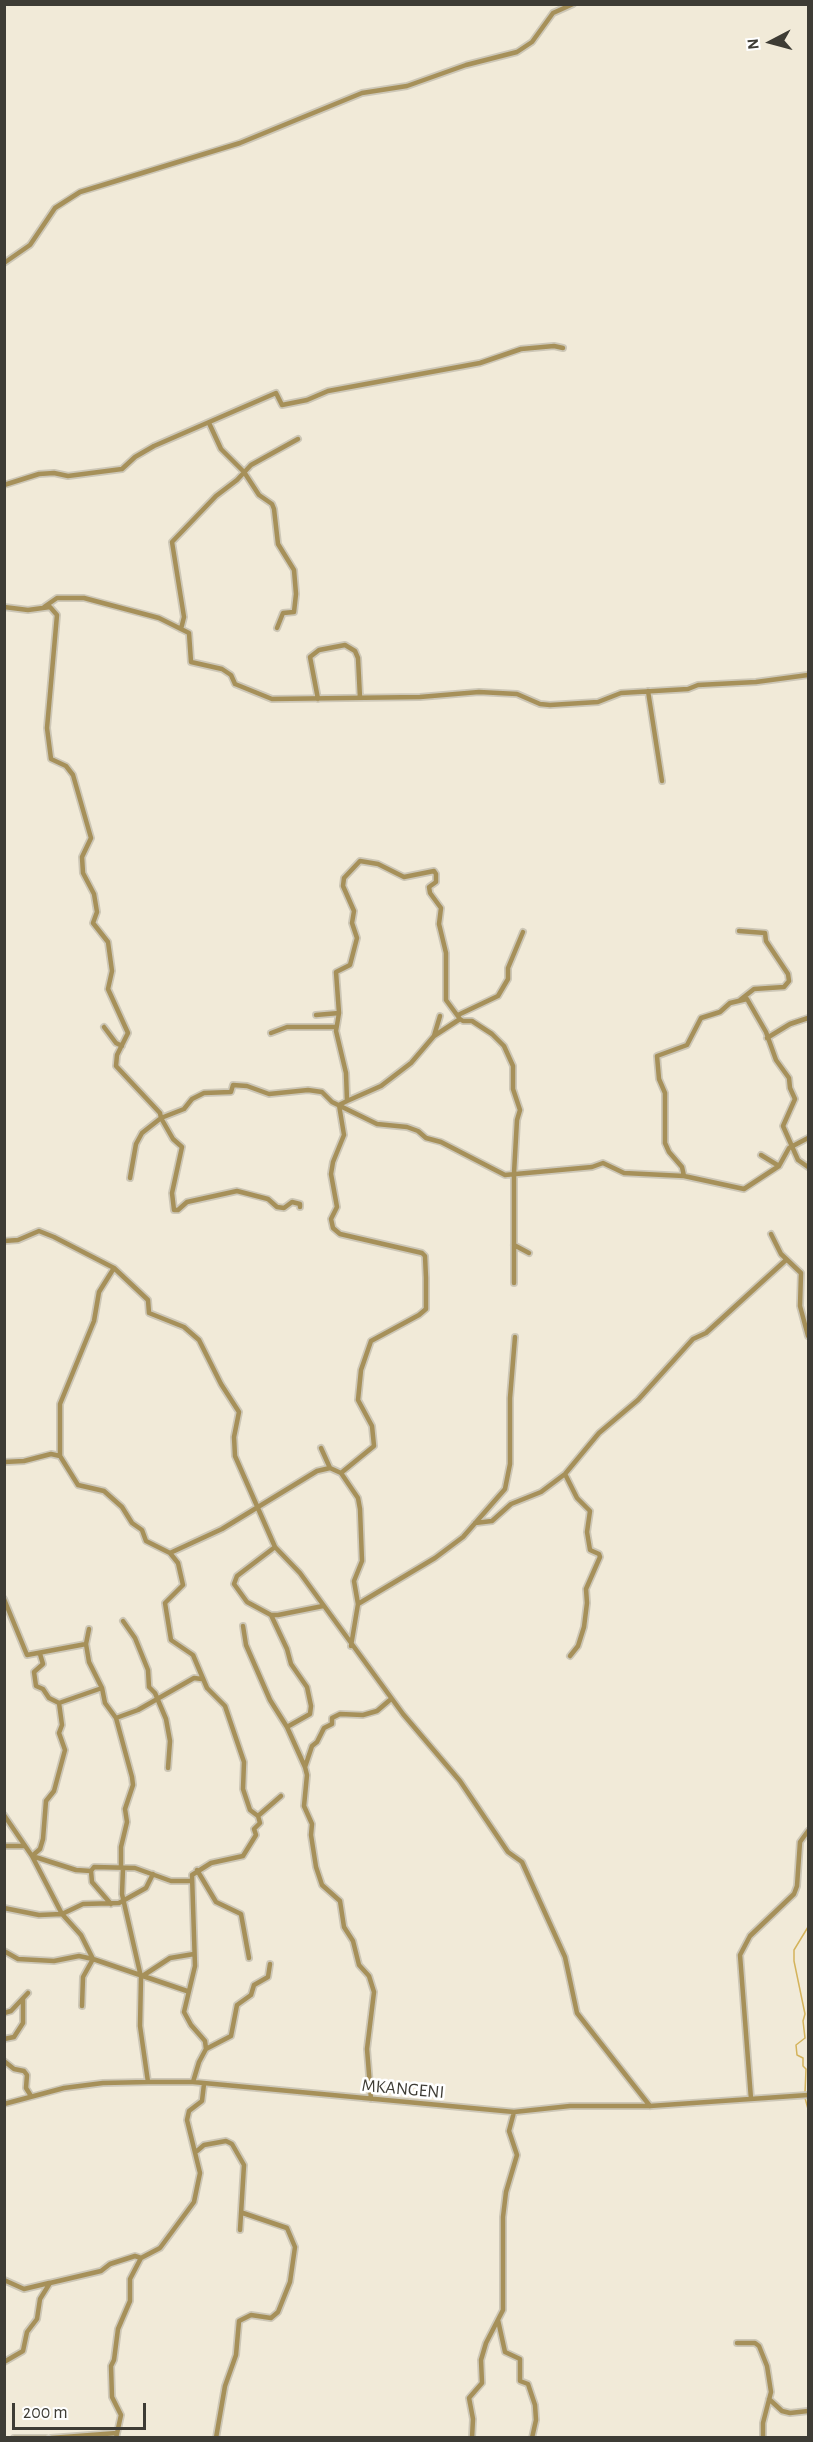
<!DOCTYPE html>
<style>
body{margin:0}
#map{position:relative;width:813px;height:2442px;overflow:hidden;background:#f1ead8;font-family:"Alegreya Sans",sans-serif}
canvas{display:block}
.frame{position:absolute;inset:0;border:6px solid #3e3c35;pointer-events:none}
.north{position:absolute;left:741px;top:12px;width:60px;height:60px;-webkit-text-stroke:4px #fff;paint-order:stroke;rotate:264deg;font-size:16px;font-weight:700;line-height:24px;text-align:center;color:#3e3c35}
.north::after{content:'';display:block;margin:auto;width:21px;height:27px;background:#3e3c35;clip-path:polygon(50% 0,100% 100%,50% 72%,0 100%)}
.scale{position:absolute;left:12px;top:2403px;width:134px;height:27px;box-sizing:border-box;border:3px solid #3e3c35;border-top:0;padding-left:8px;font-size:18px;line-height:21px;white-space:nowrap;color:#3e3c35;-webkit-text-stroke:4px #fff;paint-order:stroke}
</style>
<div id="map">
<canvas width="813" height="2442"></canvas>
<div class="frame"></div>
<div class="north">N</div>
<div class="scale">200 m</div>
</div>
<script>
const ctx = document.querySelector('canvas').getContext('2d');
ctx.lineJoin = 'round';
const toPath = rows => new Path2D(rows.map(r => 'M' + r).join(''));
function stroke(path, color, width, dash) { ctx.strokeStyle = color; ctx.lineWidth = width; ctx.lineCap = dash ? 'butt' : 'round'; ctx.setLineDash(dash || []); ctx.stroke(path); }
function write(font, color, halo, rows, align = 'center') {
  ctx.font = font + ' "Alegreya Sans",sans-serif'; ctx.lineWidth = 5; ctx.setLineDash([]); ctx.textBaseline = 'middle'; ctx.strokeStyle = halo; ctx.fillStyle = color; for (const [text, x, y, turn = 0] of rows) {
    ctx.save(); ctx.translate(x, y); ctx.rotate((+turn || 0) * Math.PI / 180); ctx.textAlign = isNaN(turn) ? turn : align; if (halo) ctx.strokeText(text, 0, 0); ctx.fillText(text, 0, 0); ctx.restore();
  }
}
const stream = toPath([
 [805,2093,806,2069,803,2066,803,2058,797,2055,796,2045,805,2038,803,2021,805,2014,794,1961,794,1950,808,1927],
 [805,2098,808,2109]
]);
const minor = toPath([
 [4,263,30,245,55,208,80,192,240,143,362,93,407,86,466,65,517,52,532,42,553,13,573,4],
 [209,423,221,449,244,472,259,495,272,504,274,509,278,544,294,570,296,594,294,612,283,613,277,628],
 [4,485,39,474,54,473,68,476,122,469,135,457,154,446,276,393,282,405,307,400,328,391,480,363,521,349,554,346,563,348],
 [4,607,28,610,50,607,57,615,47,728,51,759,66,766,73,775,91,838,82,857,83,873,94,894,97,912,93,923,108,942,112,971,108,989,128,1033,117,1055,116,1066,160,1113,161,1118,142,1133,136,1144,130,1178],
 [44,607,57,598,84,598,159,618,189,633,191,662,222,669,231,675,235,684,272,699,420,697,479,692,517,694,540,704,550,705,598,702,621,693,688,689,698,685,756,682,808,675],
 [181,629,184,617,172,542,216,496,237,480,251,465,298,439],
 [648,691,662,781],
 [318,699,310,657,319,650,345,645,355,651,358,658,360,698],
 [739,931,765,933,766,941,788,974,789,981,784,987,754,989,740,1000],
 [316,1015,339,1013],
 [458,1015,498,996,508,979,508,968,523,932],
 [460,1019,463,1021,472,1021,492,1034,504,1046,513,1066,513,1089,520,1110,517,1120,514,1173,514,1283],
 [104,1027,116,1043,122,1046],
 [271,1033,287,1027,336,1027],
 [767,1038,790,1024,808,1018],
 [347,1101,381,1086,411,1063,434,1036,440,1016],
 [761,1155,779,1166,789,1148,808,1138],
 [684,1176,682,1167,669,1152,665,1143,665,1093,659,1079,657,1056,687,1045,701,1018,720,1012,730,1003,747,999,766,1032,776,1060,789,1078,790,1088,795,1099,783,1126,798,1160,808,1167],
 [300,1207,300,1204,292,1202,284,1208,277,1207,268,1199,237,1191,187,1202,178,1210,174,1210,172,1193,182,1147,173,1139,161,1118,184,1109,192,1099,204,1093,231,1092,233,1085,247,1086,269,1094,308,1090,322,1092,332,1102,377,1124,407,1127,418,1131,426,1138,441,1142,505,1175,592,1167,603,1163,624,1173,684,1176,744,1189,779,1166],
 [771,1234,781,1254,801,1273,800,1306,808,1336],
 [4,1241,18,1240,39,1231,54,1237,114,1268,148,1300,149,1313,184,1327,199,1340,221,1384,239,1412,234,1437,235,1456,275,1547,300,1573,403,1714,460,1781,508,1852,522,1862,565,1957,577,2013,650,2106],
 [514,1245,529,1253],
 [321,1448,330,1468],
 [60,1456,60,1404,94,1321,99,1292,114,1268],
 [4,1462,24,1461,51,1454,60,1456,78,1485,104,1491,122,1507,132,1523,142,1530,146,1541,170,1553,178,1563,183,1585,165,1603,171,1640,193,1655,207,1688,225,1706,244,1762,243,1789,250,1810,258,1816],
 [565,1474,577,1498,590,1511,587,1532,590,1550,599,1554,600,1557,586,1589,587,1603,584,1627,578,1646,570,1656],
 [475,1523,492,1521,511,1504,541,1492,565,1474,599,1433,638,1400,693,1339,706,1333,786,1260],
 [275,1547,237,1576,234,1584,247,1602,271,1615,278,1615,323,1606],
 [170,1553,222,1529,317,1471,330,1468,341,1473],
 [4,1599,27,1655,86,1644],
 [358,1604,435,1558,463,1537,505,1489,510,1464,510,1398,515,1337],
 [271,1615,287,1649,291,1664,307,1687,311,1706,310,1714,287,1727],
 [123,1621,135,1638,148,1670,149,1687,155,1693,166,1719,170,1741,168,1768],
 [243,1626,246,1645,270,1700,287,1727,305,1767],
 [89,1629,86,1644,89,1662,102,1688,105,1703,116,1718,132,1777,133,1785,125,1809,127,1822,121,1847,121,1868],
 [351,1646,358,1604,354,1581,362,1561,360,1509,358,1498,341,1473,374,1446,372,1426,358,1400,361,1370,371,1341,419,1315,426,1309,426,1278,425,1256,422,1253,340,1234,333,1228,331,1219,337,1207,331,1174,333,1162,344,1135,339,1105,347,1101,346,1073,336,1031,339,1013,336,972,350,965,357,938,352,923,354,911,343,886,344,878,360,861,378,864,404,877,434,871,436,874,436,882,429,887,430,893,441,908,439,924,446,953,446,1000,460,1019,434,1036],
 [40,1654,43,1664,34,1672,36,1686,43,1689,49,1698,59,1703,102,1688],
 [59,1703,62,1725,59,1733,65,1750,54,1791,46,1801,43,1839,40,1849,32,1856,76,1870,91,1871,92,1882,111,1904],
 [116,1718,138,1710,194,1678,202,1679],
 [4,1815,32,1856,62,1914,81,1935,93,1959,187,1991],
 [4,1846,24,1846],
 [123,1868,122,1894,141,1977,140,2026,148,2082],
 [197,1870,216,1902,241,1914,249,1958],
 [91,1871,94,1867,135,1868,171,1881,191,1881],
 [4,1908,39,1915,62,1914,83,1904,119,1903,146,1888,153,1874],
 [4,1951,18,1959,54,1961,79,1956,93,1959,83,1977,82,2006],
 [141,1977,170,1958,194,1954],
 [4,2013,11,2011,28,1993],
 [4,2039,14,2037,23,2023,23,1999],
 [206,2049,231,2036,237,2005,251,1995,254,1985,268,1977,270,1964],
 [4,2061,14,2069,24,2071,27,2075,26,2088,31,2096],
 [193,2082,199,2062,206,2049,205,2041,191,2025,184,2012,195,1966,192,1875,211,1863,243,1856,256,1835,254,1829,260,1823,258,1816,281,1796],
 [371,2099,367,2049,374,1992,369,1976,359,1965,353,1941,344,1927,340,1901,322,1885,316,1867,311,1835,312,1824,304,1806,307,1775,305,1767,312,1746,317,1742,324,1728,332,1724,332,1718,340,1714,363,1715,377,1711,391,1699],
 [751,2099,740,1955,750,1936,794,1894,797,1886,800,1842,808,1831],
 [4,2104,64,2088,103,2083,148,2082,193,2082,514,2112,570,2106,650,2106,808,2095],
 [197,2151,204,2145,226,2141,232,2144,244,2165,240,2230],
 [4,2280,24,2289,49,2283],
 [498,2320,505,2352,520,2359,520,2381,528,2384,535,2405,536,2420,532,2438],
 [737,2343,755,2343,759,2346,767,2366,771,2392,763,2423,763,2438],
 [4,2362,23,2351,27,2332,37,2319,40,2299,50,2283,101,2271,110,2264,135,2256,141,2258],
 [769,2399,782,2411,790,2413,808,2411],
 [14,2438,46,2438],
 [51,2438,117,2433],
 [116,2438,121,2415,112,2397,111,2366,114,2360,118,2329,130,2301,130,2279,141,2258,160,2248,194,2202,200,2173,187,2120,189,2111,202,2101,204,2084],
 [216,2438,225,2386,236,2355,239,2321,251,2315,271,2318,278,2312,290,2282,295,2247,287,2228,243,2213],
 [472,2438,473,2419,469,2398,482,2383,481,2360,486,2343,503,2310,503,2217,506,2192,517,2155,509,2131,514,2112]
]);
const streetNames = [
 ["MKANGENI",403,2089,5]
];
stroke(stream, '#d4b35b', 1.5);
stroke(minor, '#cdc7b7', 8);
stroke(minor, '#a69059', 4.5);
write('18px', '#3e3c35', '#fff', streetNames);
</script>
